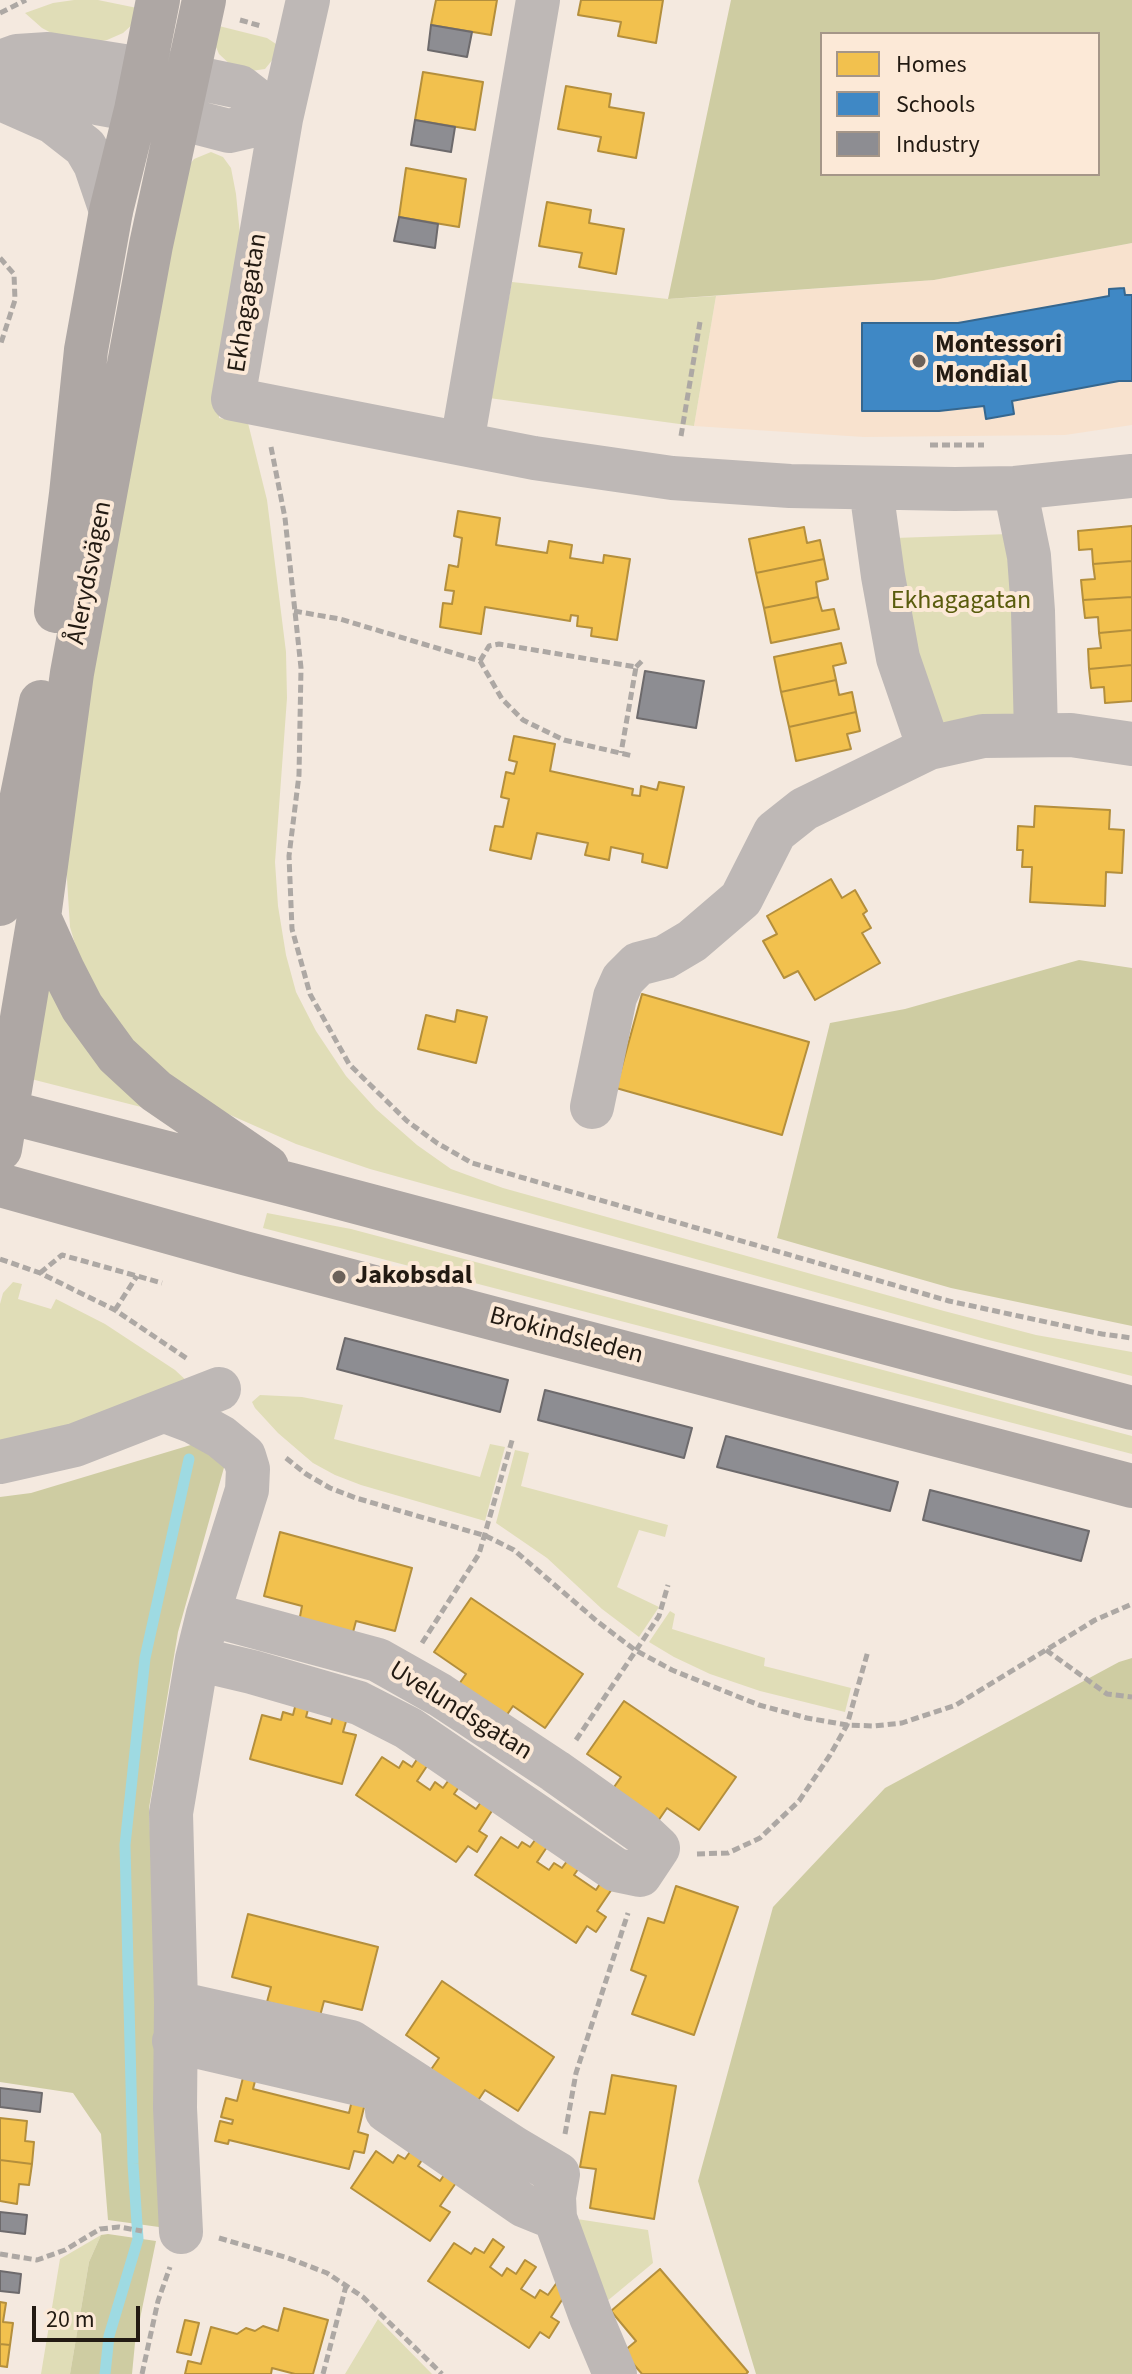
<!DOCTYPE html>
<meta charset="utf-8">
<style>
body{margin:0}
#map{position:relative;width:1132px;height:2374px;overflow:hidden;background:#f4e9df;font-family:"Source Sans 3",sans-serif}
canvas{display:block}
.legend{position:absolute;left:820px;top:32px;width:280px;height:144px;box-sizing:border-box;background:#fce9d7;border:2px solid #a59688;margin:0;padding:10px 14px;list-style:none;font-size:24px;color:#221a12}
.legend li{display:flex;align-items:center;gap:16px;height:40px}
.legend b{width:40px;border:2px solid #a59688}
.scale{position:absolute;left:32px;top:2306px;width:108px;height:36px;box-sizing:border-box;border:4px solid #221a12;border-top:0;padding-left:10px;font-size:24px;line-height:28px;white-space:nowrap;color:#221a12;-webkit-text-stroke:6px #fce9d7;paint-order:stroke}
</style>
<div id="map">
<canvas width="1132" height="2374"></canvas>
<ul class="legend">
<li><b style="height:22px;background:#f2c14e"></b>Homes</li>
<li><b style="height:22px;background:#3f88c5"></b>Schools</li>
<li><b style="height:22px;background:#8d8d92"></b>Industry</li>
</ul>
<div class="scale">20 m</div>
</div>
<script>
const ctx = document.querySelector('canvas').getContext('2d');
ctx.lineJoin = 'round';
function fillPath(path, color) { ctx.fillStyle = color; ctx.fill(path, 'evenodd'); }
const toPath = rows => new Path2D(rows.map(r => 'M' + r).join(''));
function stroke(path, color, width, dash) { ctx.strokeStyle = color; ctx.lineWidth = width; ctx.lineCap = dash ? 'butt' : 'round'; ctx.setLineDash(dash || []); ctx.stroke(path); }
function write(font, color, halo, rows, align = 'center') {
  ctx.font = font + ' "Source Sans 3",sans-serif'; ctx.lineWidth = 8; ctx.setLineDash([]); ctx.textBaseline = 'middle'; ctx.strokeStyle = halo; ctx.fillStyle = color; for (const [text, x, y, turn = 0] of rows) {
    ctx.save(); ctx.translate(x, y); ctx.rotate((+turn || 0) * Math.PI / 180); ctx.textAlign = isNaN(turn) ? turn : align; if (halo) ctx.strokeText(text, 0, 0); ctx.fillText(text, 0, 0); ctx.restore();
  }
}
const built = toPath([
 [1132,243,1132,425,1065,435,864,437,694,426,716,296,934,280]
]);
const green = toPath([
 [74,0,98,0,142,9,134,23,123,33,107,40,91,43,59,37,42,28,25,13,53,3],
 [215,25,267,38,282,48,265,69,251,71,233,67,219,54,213,40],
 [211,152,223,157,231,168,236,194,241,245,222,362,219,418,248,423,267,500,286,652,287,698,275,862,278,906,286,955,296,992,316,1031,346,1076,376,1109,417,1145,451,1169,503,1188,944,1311,1036,1335,1132,1352,1132,1376,985,1339,370,1169,296,1144,228,1114,186,1088,140,1053,83,971,70,927,65,847,80,712,180,177,194,159],
 [512,282,668,299,716,296,694,426,489,398],
 [1009,534,1024,717,939,729,911,648,895,538],
 [44,974,149,1109,31,1079],
 [267,1213,351,1229,1132,1436,1132,1454,263,1228],
 [13,1282,22,1284,18,1299,51,1309,56,1299,105,1324,175,1370,189,1383,0,1449,0,1304,3,1293],
 [260,1395,302,1397,343,1405,334,1439,480,1477,490,1444,505,1447,485,1521,361,1485,335,1475,313,1463,278,1433,255,1408,252,1402],
 [515,1450,529,1453,521,1486,668,1525,665,1537,639,1530,617,1587,659,1607,639,1637,602,1609,547,1558,496,1523],
 [670,1611,675,1614,672,1629,765,1658,764,1666,851,1688,845,1712,760,1691,710,1674,674,1657,649,1642],
 [577,2219,648,2230,653,2263,606,2302],
 [101,2235,89,2262,70,2374,41,2374,60,2259],
 [378,2319,432,2374,345,2374]
]);
const forest = toPath([
 [731,0,1132,0,1132,243,934,280,668,299],
 [822,34,1098,34,1098,174,822,174],
 [1079,960,1132,968,1132,1326,951,1288,777,1238,830,1023,905,1009],
 [204,1441,225,1464,178,1632,149,1808,165,2201,159,2227,108,2220,101,2134,73,2093,0,2082,0,1497,31,1493],
 [1132,1658,1132,2374,756,2374,698,2181,773,1907,885,1788,1119,1662],
 [108,2234,156,2241,135,2343,132,2374,70,2374,89,2262,101,2235]
]);
const homes = toPath([
 [436,0,497,0,491,35,431,25,436,0],
 [581,0,663,0,656,43,618,36,621,22,578,15,581,0],
 [423,72,483,82,475,130,415,120,423,72],
 [566,86,611,94,609,107,644,113,636,158,598,151,601,137,558,129,566,86],
 [406,168,466,179,459,227,399,217,406,168],
 [547,202,591,210,589,223,624,229,616,274,579,267,582,253,539,246,547,202],
 [458,511,500,518,496,545,547,553,549,541,572,545,570,558,603,563,604,555,630,559,617,640,591,636,592,628,577,626,578,616,571,615,570,621,485,607,481,634,440,627,443,603,452,604,454,591,445,590,449,565,458,567,462,538,454,536,458,511],
 [1132,526,1132,561,1093,564,1092,549,1079,550,1078,531,1132,526],
 [804,527,807,543,820,540,824,559,756,573,749,539,804,527],
 [824,559,828,579,816,582,818,597,764,608,756,573,824,559],
 [1132,561,1132,597,1083,600,1081,580,1095,579,1093,564,1132,561],
 [818,597,822,611,834,609,839,629,771,643,764,608,818,597],
 [1132,597,1132,630,1099,633,1098,617,1085,618,1083,600,1132,597],
 [1132,630,1132,665,1089,669,1088,649,1101,648,1099,633,1132,630],
 [841,643,846,663,833,666,836,680,781,692,774,657,841,643],
 [1132,665,1132,701,1105,703,1104,687,1091,688,1089,669,1132,665],
 [836,680,839,695,852,692,856,712,789,727,781,692,836,680],
 [856,712,860,731,847,734,851,749,796,761,789,727,856,712],
 [514,736,555,744,550,771,633,789,632,795,640,796,641,786,657,790,659,782,684,787,667,868,642,862,643,854,611,847,609,860,585,855,588,843,537,833,531,859,490,850,495,826,503,827,509,799,501,797,506,772,514,774,517,762,509,760,514,736],
 [1035,806,1110,810,1109,829,1124,830,1122,873,1106,872,1105,906,1030,902,1032,867,1022,867,1023,850,1017,850,1018,826,1034,827,1035,806],
 [831,879,842,898,855,890,867,911,863,914,871,928,862,933,880,963,815,1000,798,971,784,978,763,941,777,934,767,916,831,879],
 [642,994,809,1042,782,1135,616,1088,642,994],
 [457,1010,487,1017,476,1063,418,1049,426,1015,455,1022,457,1010],
 [280,1532,412,1568,395,1631,356,1621,352,1636,299,1622,302,1606,264,1596,280,1532],
 [471,1598,583,1674,545,1728,513,1706,504,1719,457,1687,466,1674,434,1652,471,1598],
 [297,1699,310,1702,306,1717,331,1724,335,1708,349,1711,343,1732,356,1735,342,1784,250,1759,262,1715,281,1720,283,1712,293,1715,297,1699],
 [624,1701,736,1777,699,1830,667,1808,658,1821,612,1790,621,1777,587,1754,624,1701],
 [421,1753,431,1760,417,1781,430,1790,435,1782,443,1788,453,1774,463,1781,454,1794,476,1809,486,1795,497,1803,479,1831,487,1836,477,1852,468,1846,456,1862,356,1795,382,1757,399,1768,403,1761,412,1767,421,1753],
 [540,1833,551,1841,537,1862,549,1870,554,1863,562,1868,572,1854,583,1862,574,1875,596,1890,605,1876,616,1883,597,1911,606,1917,596,1932,587,1926,576,1943,475,1875,501,1837,518,1848,522,1842,530,1847,540,1833],
 [676,1886,738,1907,694,2035,632,2014,646,1976,631,1970,648,1918,664,1923,676,1886],
 [248,1914,378,1947,362,2010,324,2001,320,2016,267,2002,271,1987,232,1977,248,1914],
 [442,1981,554,2057,518,2111,485,2090,477,2102,430,2071,439,2058,406,2035,442,1981],
 [245,2070,257,2073,253,2089,349,2113,353,2096,366,2099,358,2132,368,2135,364,2153,354,2151,349,2169,229,2140,228,2144,215,2141,220,2121,232,2124,233,2120,221,2117,226,2098,237,2101,245,2070],
 [612,2075,676,2086,654,2219,590,2208,596,2169,580,2167,590,2112,605,2114,612,2075],
 [0,2118,27,2121,25,2141,34,2142,32,2164,0,2160,0,2118],
 [414,2146,426,2154,418,2166,440,2181,448,2169,460,2177,440,2206,450,2212,430,2241,351,2188,376,2151,393,2163,398,2155,405,2159,414,2146],
 [0,2160,32,2164,29,2185,19,2184,17,2204,0,2201,0,2160],
 [493,2239,504,2247,490,2267,502,2276,507,2268,516,2274,525,2260,536,2267,521,2289,535,2298,540,2290,548,2295,558,2281,569,2289,551,2317,559,2322,549,2338,540,2332,529,2348,428,2281,454,2243,471,2254,475,2248,484,2253,493,2239],
 [660,2269,748,2372,746,2374,642,2374,623,2352,636,2341,611,2311,660,2269],
 [0,2302,6,2303,3,2322,13,2323,10,2345,0,2344,0,2302],
 [284,2308,328,2320,313,2374,295,2374,272,2368,271,2374,185,2374,188,2361,201,2364,211,2327,237,2334,246,2328,255,2331,263,2326,278,2331,284,2308],
 [185,2320,199,2323,191,2355,177,2352,185,2320],
 [0,2344,10,2345,7,2367,0,2366,0,2344]
]);
const schools = toPath([
 [1124,288,1125,295,1132,295,1132,381,1119,381,1012,401,1014,414,986,419,984,406,939,411,862,411,862,323,958,323,1109,296,1109,289,1124,288]
]);
const industry = toPath([
 [431,25,472,32,467,57,428,50,431,25],
 [415,120,455,127,451,152,411,145,415,120],
 [399,217,438,224,435,248,394,241,399,217],
 [645,671,704,681,696,728,637,718,645,671],
 [345,1338,508,1380,500,1412,337,1369,345,1338],
 [545,1390,692,1428,684,1458,538,1420,545,1390],
 [726,1436,898,1482,890,1511,717,1467,726,1436],
 [930,1490,1089,1531,1081,1561,923,1520,930,1490],
 [0,2088,42,2093,40,2112,0,2107,0,2088],
 [0,2212,27,2215,25,2234,0,2231,0,2212],
 [0,2271,21,2274,19,2293,0,2291,0,2271]
]);
const stream = toPath([
 [105,2374,109,2336,138,2239,133,2164,125,1845,145,1658,189,1459]
]);
const path = toPath([
 [0,13,26,0],
 [240,20,261,26],
 [0,258,14,274,15,300,0,346],
 [681,436,700,322],
 [930,445,984,445],
 [271,447,285,518,301,668,299,775,289,856,292,929,310,994,349,1064,407,1121,437,1143,472,1163,949,1301,1102,1334,1132,1338],
 [294,611,340,619,480,661,502,699,523,720,564,740,633,756],
 [480,661,489,646,499,644,636,667,621,753],
 [636,667,643,660],
 [0,1259,40,1273,115,1310,189,1360],
 [40,1273,62,1255,162,1283],
 [115,1310,137,1276],
 [286,1458,306,1474,330,1488,356,1498,486,1536,514,1550,598,1622,635,1650,672,1670,759,1705,807,1718,847,1725,874,1726,902,1723,956,1705,1095,1620,1132,1604],
 [422,1643,479,1554,513,1437],
 [1046,1650,1107,1694,1132,1697],
 [576,1740,659,1616,668,1585],
 [697,1854,728,1853,760,1838,799,1801,830,1755,847,1725,868,1651],
 [565,2134,576,2073,628,1913],
 [219,2238,288,2258,327,2273,363,2297,442,2374],
 [0,2254,37,2260,65,2250,100,2229,119,2227,142,2231],
 [142,2374,158,2301,170,2267],
 [323,2374,346,2286]
]);
const minor = toPath([
 [308,0,281,119,233,399,534,458,672,478,790,486,955,489,1015,488,1132,476],
 [0,62,17,56,48,54,187,76,240,87,281,119],
 [0,99,43,96,97,103,179,118,229,131,281,119],
 [10,103,53,122,85,147,95,164,111,211],
 [462,443,538,0],
 [1015,488,1029,556,1033,611,1036,735],
 [871,489,883,576,898,658,929,748],
 [592,1107,615,997,623,979,638,964,665,957,692,941,741,899,775,832,804,809,929,748,983,736,1071,735,1132,744],
 [165,1411,194,1422,221,1437,244,1456,248,1469,247,1490,208,1614,197,1659,171,1813,176,2003,175,2108,181,2232],
 [0,1462,75,1445,219,1389],
 [197,1659,252,1672,359,1703,408,1728,616,1870,640,1875,658,1848,641,1832,555,1771,440,1695,378,1660,208,1614],
 [174,2041,389,2091,387,2111,523,2205,555,2218,554,2197,558,2174,514,2148,351,2042,176,2003],
 [555,2218,591,2317,615,2374]
]);
const major = toPath([
 [56,611,71,494,86,350,111,211,136,110,158,0],
 [0,904,41,702],
 [39,917,63,970,82,1007,117,1055,156,1091,267,1167],
 [0,1110,292,1185,1132,1408],
 [0,1149,39,917,72,673,151,245,204,0],
 [0,1185,244,1253,1132,1486]
]);
const markers = [
 [919,361,8,"#6c625a"],
 [339,1277,8,"#6c625a"]
];
const streetNames = [
 ["Ekhagagatan",249,303,-81],
 ["Ålerydsvägen",91,573,-79],
 ["Brokindsleden",566,1337,15],
 ["Uvelundsgatan",460,1712,32]
];
const poiNames = [
 ["Montessori",935,346],
 ["Mondial",935,376],
 ["Jakobsdal",355,1277]
];
const parkNames = [
 ["Ekhagagatan",961,602]
];
fillPath(built, '#f8e2ce');
fillPath(green, '#e0ddb7');
fillPath(forest, '#cecca2');
fillPath(homes, '#f2c14e');
stroke(homes, '#b48f3c', 2);
fillPath(schools, '#3f88c5');
stroke(schools, '#36678f', 2);
fillPath(industry, '#8d8d92');
stroke(industry, '#6d6a6c', 2);
stroke(stream, '#9edae2', 11);
stroke(path, '#ada8a4', 5, [8, 4]);
stroke(minor, '#beb8b6', 44);
stroke(major, '#aea7a4', 44);
for (const [x, y, r, color] of markers) { const dot = new Path2D(); dot.arc(x, y, r, 0, 2 * Math.PI); ctx.fillStyle = color; ctx.fill(dot); stroke(dot, '#fce9d7', 3); }
write('26px', '#221a12', '#fce9d7', streetNames);
write('bold 26px', '#221a12', '#fce9d7', poiNames, 'left');
write('26px', '#595c0d', '#fce9d7', parkNames);
</script>
